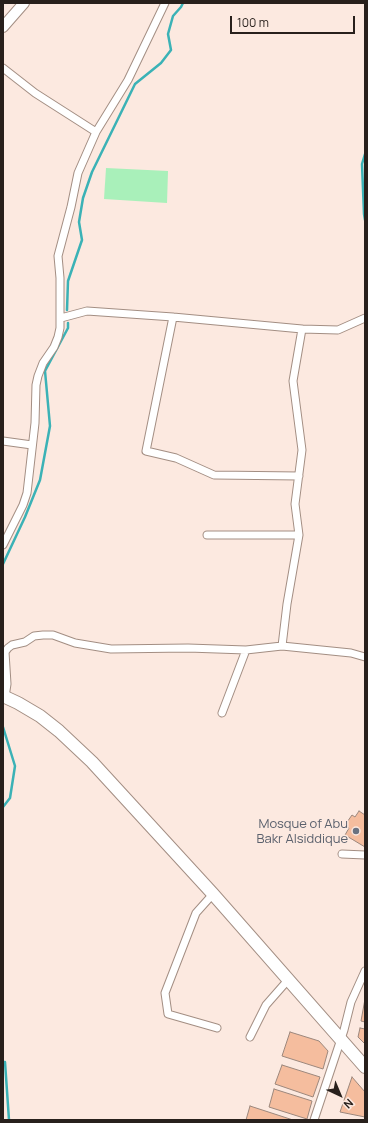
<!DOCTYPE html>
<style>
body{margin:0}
#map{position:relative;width:368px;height:1123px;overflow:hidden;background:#fce9e0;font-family:Manrope,sans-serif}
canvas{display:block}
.frame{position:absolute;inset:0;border:4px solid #28201c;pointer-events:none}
.north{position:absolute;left:320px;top:1075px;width:40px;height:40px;-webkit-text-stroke:3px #fce9e0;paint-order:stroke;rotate:136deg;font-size:11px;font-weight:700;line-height:16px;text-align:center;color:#28201c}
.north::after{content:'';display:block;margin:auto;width:14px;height:18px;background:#28201c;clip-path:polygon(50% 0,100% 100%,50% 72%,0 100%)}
.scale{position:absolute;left:230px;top:16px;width:125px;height:18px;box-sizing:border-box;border:2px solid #28201c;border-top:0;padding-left:5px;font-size:12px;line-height:14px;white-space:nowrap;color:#28201c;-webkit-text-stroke:3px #fce9e0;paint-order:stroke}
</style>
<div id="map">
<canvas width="368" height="1123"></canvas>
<div class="frame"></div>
<div class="north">N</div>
<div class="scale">100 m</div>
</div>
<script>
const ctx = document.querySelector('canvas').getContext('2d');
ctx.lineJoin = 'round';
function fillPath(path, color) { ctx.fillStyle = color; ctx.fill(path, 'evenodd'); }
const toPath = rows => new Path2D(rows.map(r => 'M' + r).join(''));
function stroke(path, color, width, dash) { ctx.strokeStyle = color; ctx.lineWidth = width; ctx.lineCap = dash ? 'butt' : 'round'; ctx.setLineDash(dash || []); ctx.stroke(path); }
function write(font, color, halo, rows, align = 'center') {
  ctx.font = font + ' Manrope,sans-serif'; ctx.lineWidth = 3; ctx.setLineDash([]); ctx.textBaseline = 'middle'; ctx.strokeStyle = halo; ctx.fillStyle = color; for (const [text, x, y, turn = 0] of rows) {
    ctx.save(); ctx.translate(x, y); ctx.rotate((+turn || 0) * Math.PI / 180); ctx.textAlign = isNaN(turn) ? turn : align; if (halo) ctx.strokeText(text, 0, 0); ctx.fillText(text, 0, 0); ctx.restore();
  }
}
const green = toPath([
 [106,168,168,171,167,203,104,199]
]);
const stream = toPath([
 [365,154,362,164,364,214,365,220],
 [67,310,68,281,82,240,79,222,83,198,92,172,135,84,161,63,171,50,168,34,173,16,181,7,183,3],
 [3,564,25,517,40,480,50,426,45,371,68,328,68,323],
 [3,727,15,766,10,798,3,807],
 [3,1062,5,1062,9,1120]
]);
const building = toPath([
 [359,811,365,815,365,847,345,835,349,828,345,825,352,815,355,817,359,811],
 [365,999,365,1022,361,1021,365,999],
 [360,1028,365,1029,365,1044,358,1037,360,1028],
 [290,1032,319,1041,328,1051,323,1069,282,1056,290,1032],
 [282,1065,320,1077,313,1097,275,1084,282,1065],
 [352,1077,365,1092,365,1117,340,1112,352,1077],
 [274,1089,312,1101,307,1119,269,1107,274,1089],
 [250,1106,293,1120,246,1120,250,1106]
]);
const minor = toPath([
 [3,68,35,93,96,132],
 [173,317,146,451,176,458,214,475,299,476],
 [61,318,87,311,173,317,302,329,338,330,365,318],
 [3,441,32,445],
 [207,535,299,535],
 [3,545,23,505,27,493,35,423,36,385,38,376,43,363,54,347,58,337,60,328,60,278,58,256,71,207,78,173,96,132,128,80,165,3],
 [282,646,287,604,299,535,295,504,302,450,293,381,302,329],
 [5,697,7,684,5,652,8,648,12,645,25,642,34,636,43,635,53,635,75,643,111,649,188,648,246,650,282,646,351,653,365,657],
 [222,713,246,650],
 [342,854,365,855],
 [213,894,196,913,165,993,168,1014,217,1028],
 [250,1037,266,1005,288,980],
 [314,1120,344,1030,351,1002,365,971]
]);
const secondary = toPath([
 [3,27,24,3]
]);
const primary = toPath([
 [3,696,18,703,40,716,59,731,92,762,213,894,365,1067]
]);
const markers = [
 [356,831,4,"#6b7280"]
];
const worshipNames = [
 ["Mosque of Abu",348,824],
 ["Bakr Alsiddique",348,839]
];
fillPath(green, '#a9f0ba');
stroke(stream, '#3bb2b6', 2.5);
fillPath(building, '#f5bd9e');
stroke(building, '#9c877c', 1);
stroke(minor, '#a38e83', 9);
stroke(secondary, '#a38e83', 12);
stroke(primary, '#a38e83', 14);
stroke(minor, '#fff', 7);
stroke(secondary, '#fff', 10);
stroke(primary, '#fff', 12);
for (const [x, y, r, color] of markers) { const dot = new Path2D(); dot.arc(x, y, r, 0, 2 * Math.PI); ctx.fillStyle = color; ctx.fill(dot); stroke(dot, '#fce9e0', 1.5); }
write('13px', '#5b616d', '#fce9e0', worshipNames, 'right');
</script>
